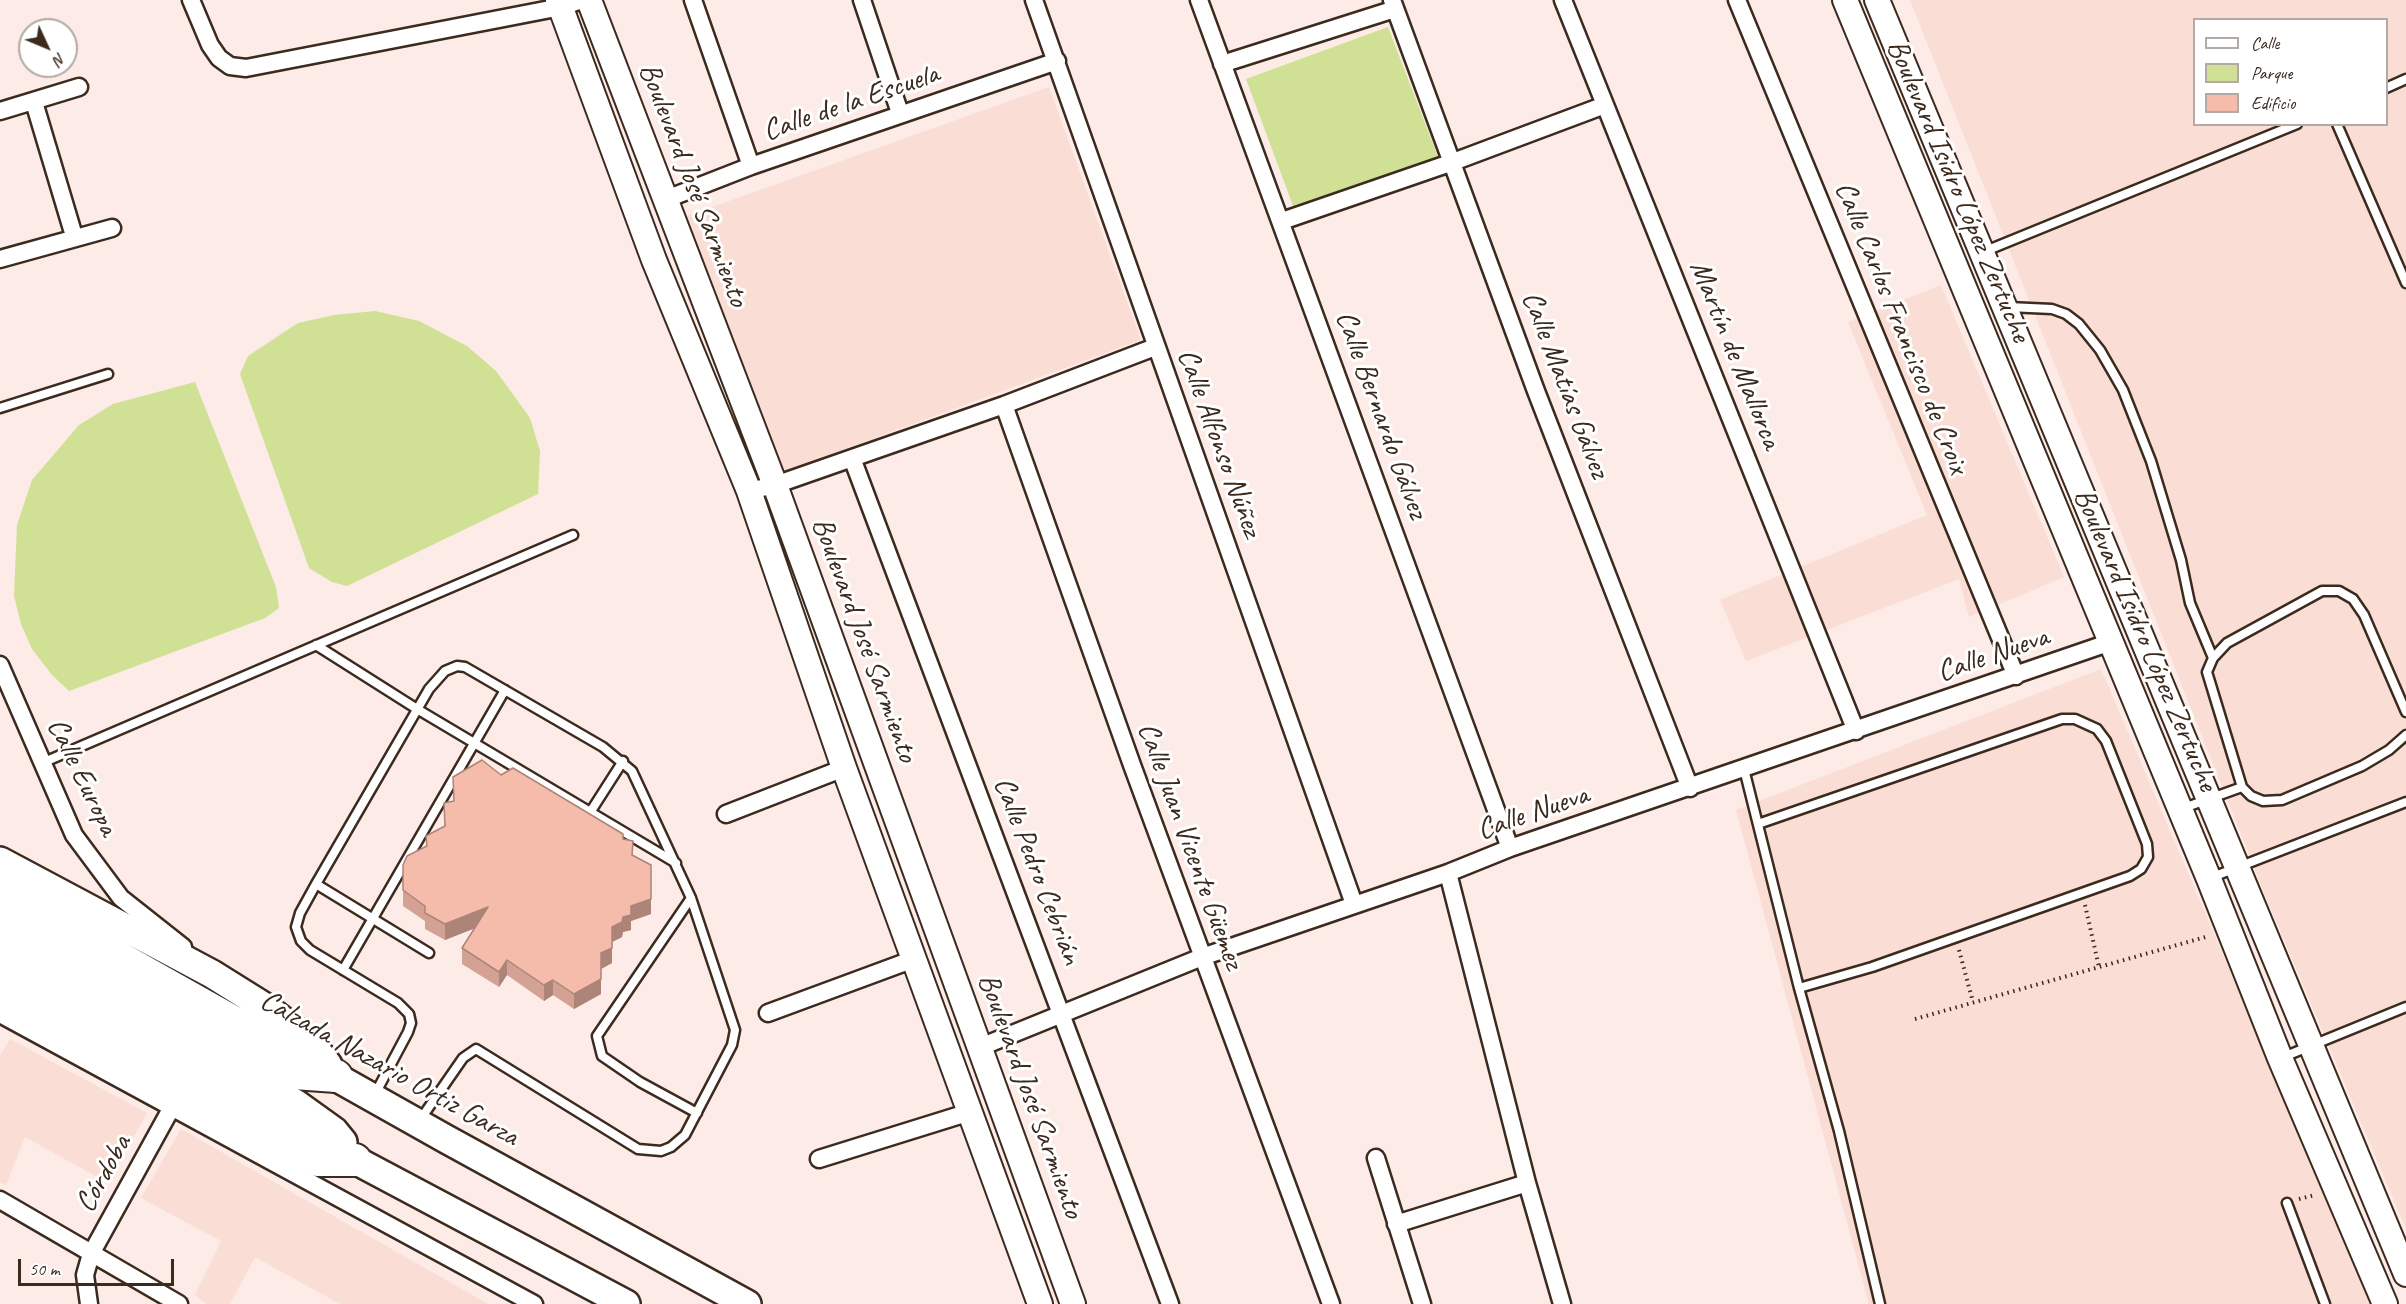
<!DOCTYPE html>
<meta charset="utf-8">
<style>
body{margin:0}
#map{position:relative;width:2406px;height:1304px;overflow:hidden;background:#fcebe6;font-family:Caveat,sans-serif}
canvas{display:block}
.legend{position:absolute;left:2193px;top:18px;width:195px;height:108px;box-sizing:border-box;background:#fff;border:2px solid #b1aaa5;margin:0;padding:8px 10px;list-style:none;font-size:18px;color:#3b2a1e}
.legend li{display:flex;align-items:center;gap:12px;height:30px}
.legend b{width:30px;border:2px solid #b1aaa5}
.north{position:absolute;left:18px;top:18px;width:60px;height:60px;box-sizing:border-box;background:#fff;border:2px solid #b1aaa5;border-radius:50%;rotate:134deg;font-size:16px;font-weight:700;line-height:24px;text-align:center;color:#3b2a1e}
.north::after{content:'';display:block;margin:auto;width:21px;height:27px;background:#3b2a1e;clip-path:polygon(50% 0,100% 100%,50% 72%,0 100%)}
.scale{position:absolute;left:18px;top:1259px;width:156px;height:27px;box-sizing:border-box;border:3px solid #3b2a1e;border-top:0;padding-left:8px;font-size:18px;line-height:21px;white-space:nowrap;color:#3b2a1e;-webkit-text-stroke:4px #fff;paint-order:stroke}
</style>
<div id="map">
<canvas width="2406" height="1304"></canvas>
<ul class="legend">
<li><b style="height:8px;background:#fff"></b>Calle</li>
<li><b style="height:16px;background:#d0e094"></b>Parque</li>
<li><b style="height:16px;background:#f5bcac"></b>Edificio</li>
</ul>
<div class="north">N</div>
<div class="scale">50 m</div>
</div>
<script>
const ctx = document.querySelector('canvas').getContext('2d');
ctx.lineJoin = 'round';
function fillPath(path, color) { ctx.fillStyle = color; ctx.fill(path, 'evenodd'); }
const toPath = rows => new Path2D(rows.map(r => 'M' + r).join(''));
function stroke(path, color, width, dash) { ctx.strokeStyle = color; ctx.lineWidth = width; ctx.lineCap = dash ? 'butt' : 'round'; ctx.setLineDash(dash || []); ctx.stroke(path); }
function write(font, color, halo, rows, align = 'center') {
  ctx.font = font + ' Caveat,sans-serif'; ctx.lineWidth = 6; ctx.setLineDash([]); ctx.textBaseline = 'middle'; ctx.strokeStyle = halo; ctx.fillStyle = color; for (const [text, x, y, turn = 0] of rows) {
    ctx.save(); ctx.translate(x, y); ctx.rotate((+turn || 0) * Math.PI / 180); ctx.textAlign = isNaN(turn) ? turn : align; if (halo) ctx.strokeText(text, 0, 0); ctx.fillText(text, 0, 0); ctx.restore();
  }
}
const built = toPath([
 [1910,0,2406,0,2406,1229,2263,890],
 [2194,20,2386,20,2386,124,2194,124],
 [1049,87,1141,340,785,471,687,216],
 [1941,285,2064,577,1969,617,1959,579,1746,661,1720,600,1927,515,1848,322],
 [2101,669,2372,1304,1869,1304,1736,810],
 [10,1039,147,1113,108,1183,25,1137,6,1185,0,1182,0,1056],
 [181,1129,488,1304,340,1304,255,1257,230,1304,207,1304,195,1295,221,1241,141,1198]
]);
const green = toPath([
 [1388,27,1440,162,1296,214,1246,79],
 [375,311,419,321,467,346,496,371,530,418,540,451,538,494,347,586,332,582,309,568,240,374,248,356,298,323,334,315],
 [195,382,276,587,279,608,265,618,69,691,52,675,32,649,21,624,14,596,17,525,32,480,79,425,113,404]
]);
const path = toPath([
 [2085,905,2099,967],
 [1959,950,1973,1002],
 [1915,1019,2209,936],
 [2299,1199,2315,1195]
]);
const lane = toPath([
 [2386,88,2406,79],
 [2337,124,2406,283],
 [1983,252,2297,124],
 [2008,307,2052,309,2066,314,2079,324,2100,350,2123,390,2151,461,2181,560,2190,603,2213,658],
 [0,408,108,374],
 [316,645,417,709,676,863],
 [2406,712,2364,615,2353,599,2339,591,2322,591,2227,643,2213,658,2207,672,2242,787,2251,796,2263,801,2282,800,2362,766,2389,750,2406,735],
 [42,763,573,535],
 [1744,769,1799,988,1839,1131,1880,1304],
 [2181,809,2242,787],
 [591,811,623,761],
 [1758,824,2062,719,2075,719,2097,729,2106,741,2147,844,2148,857,2141,869,2130,876,1872,967,1799,988],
 [2210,878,2406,802],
 [316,884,429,953],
 [691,898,597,1036,602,1056,640,1082,697,1113],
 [343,970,505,690],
 [2281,1058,2406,1007],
 [374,1096,408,1032,411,1023,409,1014,398,1003,310,950,301,941,296,927,300,913,316,884,429,689,445,671,457,666,465,667,603,747,632,771,691,898,735,1030,732,1045,685,1135,671,1147,661,1151,638,1149,476,1049,463,1058,420,1120],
 [2287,1203,2325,1304]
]);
const street = toPath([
 [191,0,210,45,219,58,230,66,246,68,561,7,582,0],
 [693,0,751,166],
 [862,0,900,113],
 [1034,0,1354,904],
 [1199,0,1510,848],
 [1392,0,1536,391,1690,788],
 [1563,0,1856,731],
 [1737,0,2016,676],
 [1222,64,1395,9],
 [34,102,74,236],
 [0,111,79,87],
 [664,200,751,166,1057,61],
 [1282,221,1453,162,1605,105],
 [0,259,112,228],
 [1004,405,1132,765,1331,1304],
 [852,458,1170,1304],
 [749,491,775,485,1004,405,1155,347],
 [0,665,74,835,121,898,183,947],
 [726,814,844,768],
 [1448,873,1527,1183,1562,1304],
 [768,1013,914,959],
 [0,1014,534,1304],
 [978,1048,1202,957,1448,873,1510,848,2111,642],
 [1376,1158,1422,1304],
 [819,1159,970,1112],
 [0,1200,179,1304],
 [1396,1224,1527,1183],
 [89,1304,85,1275,91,1254,172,1107]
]);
const secondary = toPath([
 [558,0,654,260,749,491,844,768,1040,1304],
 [589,0,775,485,1073,1304],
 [1845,0,2209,879,2280,1058,2385,1304],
 [1877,0,2406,1274]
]);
const primary = toPath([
 [0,861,212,974,268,1009,309,1041,328,1065],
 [0,888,446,1139,747,1304],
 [0,939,295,1103,334,1131,343,1142],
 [0,964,355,1160,626,1304]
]);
const highway = toPath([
 [0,916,213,1036,294,1073,336,1076],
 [0,994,214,1110,318,1160,355,1160]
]);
const wall = toPath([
 [501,775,623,839,633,855,651,865,651,914,631,921,631,930,623,932,622,937,612,942,612,963,601,969,601,994,574,1009,553,995,544,1001,507,975,499,987,462,964,462,948,475,928,445,940,425,929,425,921,403,906,403,865,426,846,444,826,454,801,453,777]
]);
const shadedWall = toPath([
 [651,899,651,914,631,921,631,930,623,932,622,937,612,942,612,927,623,917,631,906],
 [488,907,488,923,445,940,445,924],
 [612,948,612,963,601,969,601,994,574,1009,574,994,601,953],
 [507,960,507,975,499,987,499,972],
 [553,980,553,995,544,1001,544,985]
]);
const building = toPath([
 [482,760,501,775,513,768,623,834,623,839,633,841,632,855,651,865,651,899,631,906,631,915,623,917,622,922,612,927,612,948,601,953,601,979,574,994,553,980,544,985,507,960,499,972,462,948,488,907,445,924,425,913,425,906,403,890,403,865,407,856,427,846,426,836,445,826,444,803,454,801,453,777,482,760]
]);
const streetNames = [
 ["Calle de la Escuela",851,103,-19],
 ["Boulevard José Sarmiento",693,185,69],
 ["Boulevard Isidro López Zertuche",1958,191,67],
 ["Calle Carlos Francisco de Croix",1901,328,68],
 ["Martín de Mallorca",1735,355,68],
 ["Calle Matías Gálvez",1565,385,69],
 ["Calle Bernardo Gálvez",1381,415,70],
 ["Calle Alfonso Núñez",1219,443,70],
 ["Boulevard José Sarmiento",864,640,70],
 ["Boulevard Isidro López Zertuche",2145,640,67],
 ["Calle Nueva",1993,655,-19],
 ["Calle Europa",82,777,64],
 ["Calle Nueva",1533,813,-19],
 ["Calle Juan Vicente Güemez",1190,846,70],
 ["Calle Pedro Cebrián",1037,871,69],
 ["Calzada Nazario Ortiz Garza",389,1069,29],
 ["Boulevard José Sarmiento",1030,1096,70],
 ["Córdoba",104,1174,-61]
];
fillPath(built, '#faddd5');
fillPath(green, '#d0e094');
stroke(lane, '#3b2a1e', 13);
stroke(street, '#3b2a1e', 21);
stroke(secondary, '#3b2a1e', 28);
stroke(primary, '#3b2a1e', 32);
stroke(highway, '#3b2a1e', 36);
stroke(path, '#3b2a1e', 4, [1.5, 4.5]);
stroke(lane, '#fff', 8);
stroke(street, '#fff', 16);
stroke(secondary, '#fff', 24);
stroke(primary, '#fff', 27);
stroke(highway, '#fff', 32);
fillPath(wall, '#d3a294');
fillPath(shadedWall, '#ac8478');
fillPath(building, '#f5bcac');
stroke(building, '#ac8478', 1.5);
write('30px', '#3b2a1e', '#fff', streetNames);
</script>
